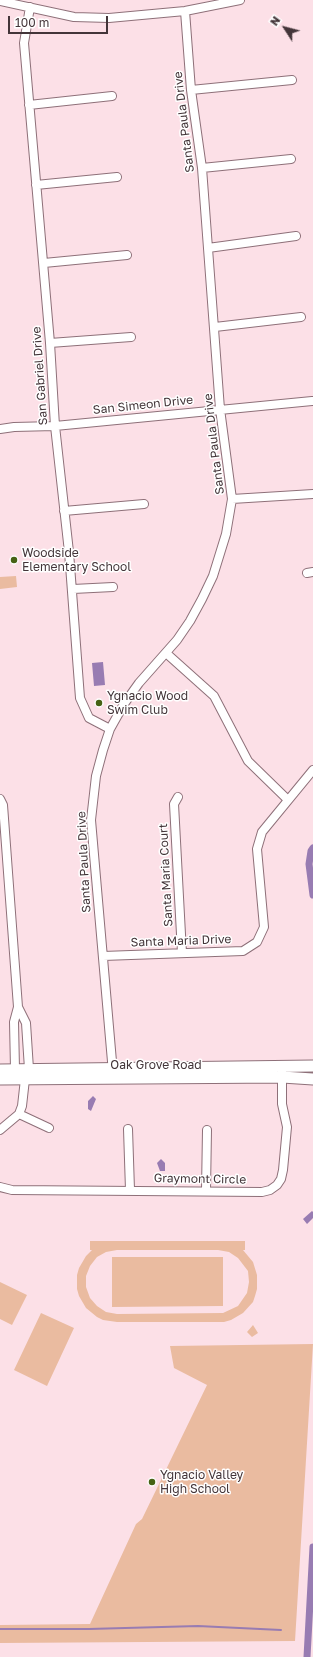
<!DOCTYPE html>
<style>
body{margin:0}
#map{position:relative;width:313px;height:1657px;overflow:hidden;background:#fce0e7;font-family:"Golos Text",sans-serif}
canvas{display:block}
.north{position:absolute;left:265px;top:8px;width:40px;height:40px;-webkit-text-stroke:3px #fff;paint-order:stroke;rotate:306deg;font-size:11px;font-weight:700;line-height:16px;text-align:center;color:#433539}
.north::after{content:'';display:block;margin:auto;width:14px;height:18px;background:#433539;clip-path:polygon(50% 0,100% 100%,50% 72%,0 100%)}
.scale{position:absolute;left:8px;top:16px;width:100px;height:18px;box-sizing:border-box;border:2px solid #433539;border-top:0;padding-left:5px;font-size:12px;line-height:14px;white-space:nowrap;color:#433539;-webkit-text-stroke:3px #fff;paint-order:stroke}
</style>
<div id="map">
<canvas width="313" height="1657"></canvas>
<div class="north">N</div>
<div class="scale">100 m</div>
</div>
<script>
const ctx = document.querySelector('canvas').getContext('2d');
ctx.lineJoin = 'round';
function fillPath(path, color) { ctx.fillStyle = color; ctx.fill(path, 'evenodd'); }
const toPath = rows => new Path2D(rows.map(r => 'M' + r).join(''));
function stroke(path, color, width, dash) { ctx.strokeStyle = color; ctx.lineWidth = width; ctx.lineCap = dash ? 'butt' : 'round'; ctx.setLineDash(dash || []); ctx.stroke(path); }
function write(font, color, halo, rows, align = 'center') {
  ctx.font = font + ' "Golos Text",sans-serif'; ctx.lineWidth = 3; ctx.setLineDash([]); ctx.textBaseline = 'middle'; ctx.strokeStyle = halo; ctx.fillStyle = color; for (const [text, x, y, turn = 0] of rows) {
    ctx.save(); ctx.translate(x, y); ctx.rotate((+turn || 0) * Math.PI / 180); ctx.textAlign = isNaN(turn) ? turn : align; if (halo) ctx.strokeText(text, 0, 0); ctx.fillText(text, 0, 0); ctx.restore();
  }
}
const green = toPath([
 [16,576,17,587,0,589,0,577],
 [90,1241,245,1241,245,1250,243,1250,253,1262,257,1275,257,1289,255,1296,253,1302,243,1313,231,1320,224,1322,117,1322,103,1320,97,1317,86,1308,79,1296,77,1289,77,1275,79,1268,86,1256,92,1250,90,1250],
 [117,1250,218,1250,229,1252,238,1258,248,1271,249,1282,247,1293,238,1306,223,1313,117,1314,106,1312,97,1306,90,1298,86,1287,86,1276,90,1266,97,1257,106,1252],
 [112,1257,223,1257,223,1306,112,1307],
 [0,1282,27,1295,12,1325,0,1319],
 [41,1313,74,1328,47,1386,14,1370],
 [253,1325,258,1333,252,1337,247,1332],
 [313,1344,295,1641,0,1643,0,1625,90,1624,136,1524,142,1519,207,1385,174,1368,170,1346]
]);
const water = toPath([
 [103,662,105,685,94,686,92,663],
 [93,1096,96,1099,91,1111,88,1109,88,1101],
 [161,1159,165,1163,165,1171,160,1171,157,1163],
 [312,1211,313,1212,313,1218,307,1224,303,1219]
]);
const stream = toPath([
 [0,1629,89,1629,198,1626,281,1630]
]);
const canal = toPath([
 [313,848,311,851,309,864,313,895],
 [307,1657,313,1547]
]);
const minor = toPath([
 [0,1,74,17,109,18,185,11,240,0],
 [30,7,24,43,50,343,55,426,69,552,80,698,89,718,110,729],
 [191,90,292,80],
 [29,105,112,96],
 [202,168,291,159],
 [36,185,117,177],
 [208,248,296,236],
 [44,263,127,255],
 [215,327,301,317],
 [50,343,131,337],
 [0,429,14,427,55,426,312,401],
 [232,499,313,494],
 [64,511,144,504],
 [307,573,313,572],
 [73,589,113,587],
 [166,653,214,696,248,761,288,800],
 [178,797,174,804,182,953],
 [0,799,3,805,18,1007],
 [103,956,243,951,257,942,264,927,257,849,262,832,313,770],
 [113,1073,91,820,96,776,103,750,110,729,124,704,139,683,177,640,190,621,202,599,213,576,226,534,232,499,220,409,202,168,191,90,185,11],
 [19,1114,49,1128],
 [128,1129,130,1190],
 [0,1130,19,1114,22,1106,25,1079,29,1069,26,1023,18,1007,14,1022,15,1069,19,1073],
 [0,1187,12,1190,262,1192,270,1190,277,1185,281,1179,283,1170,287,1127,282,1104,282,1072],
 [206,1190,207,1130]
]);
const secondary = toPath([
 [0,1070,313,1066],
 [0,1079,282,1077,313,1079]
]);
const markers = [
 [14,560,4,"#466214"],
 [99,703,4,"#466214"],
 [152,1482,4,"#466214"]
];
const streetNames = [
 ["Santa Paula Drive",184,122,-97],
 ["San Gabriel Drive",40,376,-94],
 ["San Simeon Drive",143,405,-6],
 ["Santa Paula Drive",214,444,-97],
 ["Santa Paula Drive",84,862,-93],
 ["Santa Maria Court",166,875,-93],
 ["Santa Maria Drive",181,941,-2],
 ["Oak Grove Road",156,1065],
 ["Graymont Circle",200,1179,1]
];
const poiNames = [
 ["Woodside",22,553],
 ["Elementary School",22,567],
 ["Ygnacio Wood",107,696],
 ["Swim Club",107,710],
 ["Ygnacio Valley",160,1475],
 ["High School",160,1489]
];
fillPath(green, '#eabba0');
fillPath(water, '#987cb2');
stroke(stream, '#987cb2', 2);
stroke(canal, '#987cb2', 7);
stroke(minor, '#8e7079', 10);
stroke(secondary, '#8e7079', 13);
stroke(minor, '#fff', 8);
stroke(secondary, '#fff', 11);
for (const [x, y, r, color] of markers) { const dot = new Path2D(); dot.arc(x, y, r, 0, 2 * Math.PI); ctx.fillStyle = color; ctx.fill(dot); stroke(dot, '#fff', 1.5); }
write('12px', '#433539', '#fff', streetNames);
write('12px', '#433539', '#fff', poiNames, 'left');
</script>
